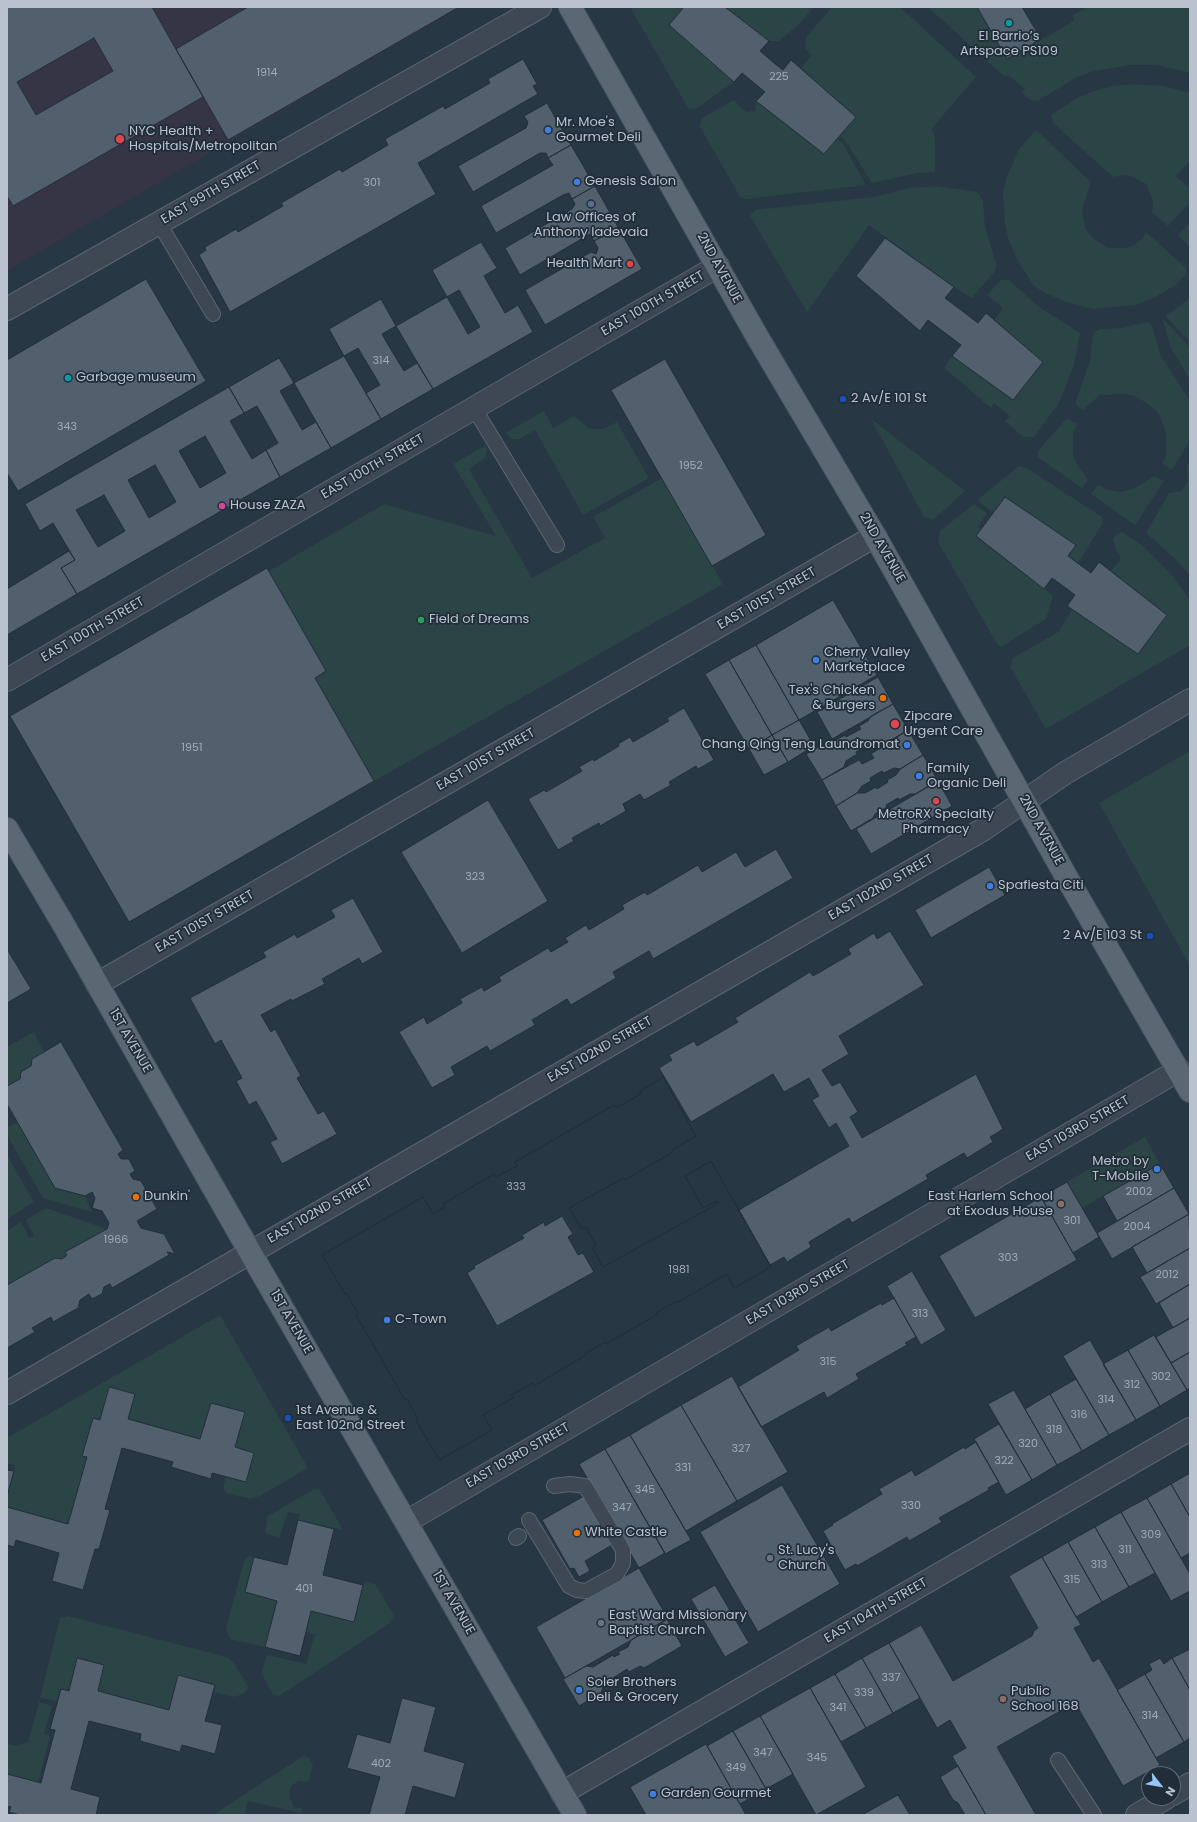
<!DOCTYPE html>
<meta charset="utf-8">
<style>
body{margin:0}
#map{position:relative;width:1197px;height:1822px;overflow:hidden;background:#283744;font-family:Poppins,sans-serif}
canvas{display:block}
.frame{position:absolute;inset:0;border:8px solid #bac3cd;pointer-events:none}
.north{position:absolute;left:1141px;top:1766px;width:40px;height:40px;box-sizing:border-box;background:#212d39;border:1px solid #5e6974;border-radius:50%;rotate:121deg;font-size:11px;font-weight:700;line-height:16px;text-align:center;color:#bac3cd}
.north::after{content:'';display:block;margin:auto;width:14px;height:18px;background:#96c5f6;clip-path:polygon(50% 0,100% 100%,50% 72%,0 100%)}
</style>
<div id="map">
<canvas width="1197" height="1822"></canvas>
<div class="frame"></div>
<div class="north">N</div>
</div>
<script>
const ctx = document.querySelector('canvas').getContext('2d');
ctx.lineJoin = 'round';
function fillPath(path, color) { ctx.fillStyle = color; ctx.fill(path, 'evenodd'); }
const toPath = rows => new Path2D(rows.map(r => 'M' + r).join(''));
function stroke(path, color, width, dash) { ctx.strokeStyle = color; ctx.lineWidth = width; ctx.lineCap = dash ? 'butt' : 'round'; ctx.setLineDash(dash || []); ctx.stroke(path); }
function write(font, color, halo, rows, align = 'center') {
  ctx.font = font + ' Poppins,sans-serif'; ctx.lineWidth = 3.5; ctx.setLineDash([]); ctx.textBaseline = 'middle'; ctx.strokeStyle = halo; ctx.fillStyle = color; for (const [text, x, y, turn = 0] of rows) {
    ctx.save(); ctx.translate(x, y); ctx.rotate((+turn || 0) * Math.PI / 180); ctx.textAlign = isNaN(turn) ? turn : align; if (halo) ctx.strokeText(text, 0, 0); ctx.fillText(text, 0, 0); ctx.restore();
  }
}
const medical = toPath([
 [7,7,461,7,7,271]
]);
const green = toPath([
 [630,7,684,7,669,25,734,82,696,109,688,108],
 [725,7,814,7,798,25,779,41,769,41],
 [832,7,900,7,976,77,932,128,935,139,935,172,917,173,872,183,847,143,840,136,855,116,801,68,812,55,805,49,806,37],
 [928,7,977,7,1007,59,1074,21,1073,15,1088,7,1190,7,1190,73,1156,65,1130,65,1094,71,1075,78,1038,101,1030,100,1022,93,1025,89,1008,75,1005,77],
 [1133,84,1164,86,1190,93,1190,161,1176,176,1190,189,1190,202,1168,226,1152,212,1153,201,1146,184,1135,178,1123,175,1113,177,1053,123,1051,115,1079,97,1094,91,1111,86],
 [734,100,746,112,755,111,756,101,824,154,837,138,843,144,866,185,746,199,740,197,700,127,702,118],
 [1036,130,1091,182,1082,209,1085,228,1094,239,1109,248,1126,248,1135,245,1142,239,1146,232,1186,268,1186,274,1177,284,1157,296,1136,305,1093,309,1066,302,1043,292,1033,285,1018,261,1009,241,1005,225,1003,193,1006,179,1019,149],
 [937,186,977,192,983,201,985,227,996,264,995,271,972,298,954,287,869,225,807,312,750,216,755,210,873,197,910,188],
 [1190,223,1190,247,1178,235],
 [1001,280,1009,280,1039,307,1080,333,1074,365,1059,403,1034,437,1023,437,1005,421,1010,416,994,403,991,408,944,368,952,356,1013,400,1043,362,994,320,1003,308,987,295],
 [1190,298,1190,342,1165,316],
 [1162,318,1190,347,1190,380,1170,346],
 [1148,322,1152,325,1160,354,1190,401,1190,440,1172,470,1162,464,1166,456,1166,433,1163,424,1158,413,1148,404,1135,396,1123,394,1100,395,1083,410,1075,404,1090,360,1093,333,1100,329,1121,328],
 [544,411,553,428,574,416,590,429,603,429,617,422,649,478,583,515,535,430,519,439,512,439,506,433],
 [1067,418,1078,424,1073,432,1073,453,1076,463,1088,480,1082,488,1037,457,1038,451],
 [871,419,965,491,933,520,924,517],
 [486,445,487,450,484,459,469,469,532,578,605,538,593,517,662,478,723,584,374,781,315,678,326,671,269,571,384,504,496,536,453,464],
 [1190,460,1190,575,1174,558,1146,533,1169,493,1182,491,1188,480,1187,465],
 [1019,466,1027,468,1102,517,1103,523,1078,563,1068,556,1076,545,1005,498,993,513,977,500],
 [1154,476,1164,481,1135,525,1091,494,1098,485,1106,489,1120,492,1133,489],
 [974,504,987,513,978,527,981,529,976,536,1053,596,1046,619,1001,647,997,644,938,542,940,531],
 [1122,532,1142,545,1171,574,1190,600,1190,645,1046,729,1010,667,1013,658,1058,632,1072,610,1138,654,1167,615,1111,571,1120,560,1120,554,1116,551,1113,539,1116,534],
 [1190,751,1190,966,1099,803],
 [34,1032,44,1052,32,1059,31,1066,21,1072,20,1079,7,1086,7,1047],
 [17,1122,55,1188,85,1196,92,1212,43,1198,7,1135,7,1127],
 [1145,1137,1160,1164,1082,1208,1067,1182],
 [7,1155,34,1202,7,1219],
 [46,1208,107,1229,65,1252,67,1255,62,1259,55,1258,7,1285,7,1231,21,1222,29,1238,34,1236,26,1220],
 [220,1315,308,1468,260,1496,251,1499,226,1493,223,1488,226,1477,246,1482,254,1453,235,1447,245,1412,211,1403,200,1439,128,1419,135,1394,109,1387,100,1420,93,1418,82,1456,87,1457,68,1524,7,1507,7,1496,15,1465,7,1463,7,1438],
 [314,1489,320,1490,343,1530,298,1520,300,1514,288,1512,279,1538,265,1533,268,1516],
 [249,1556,254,1557,245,1592,277,1601,265,1647,230,1639,226,1628,244,1561],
 [366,1581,375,1584,394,1615,390,1623,279,1696,273,1694,261,1673,267,1655,306,1664,315,1634,306,1632,311,1611,354,1622,363,1585],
 [68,1616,227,1657,233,1662,249,1688,243,1694,234,1697,213,1692,215,1685,179,1675,169,1710,98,1691,104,1665,77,1658,69,1691,61,1689,57,1701,40,1698,60,1618],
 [39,1702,52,1706,44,1734,50,1736,38,1782,7,1774,7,1744,17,1746,28,1742],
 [303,1756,309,1758,313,1765,308,1782,299,1781,291,1786,289,1796,294,1807,302,1808,301,1813,248,1801,245,1815,213,1815]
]);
const building = toPath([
 [7,7,152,7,203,97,13,206,7,196,7,7],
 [94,38,113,71,36,115,17,82,94,38],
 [248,7,459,7,228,140,176,49,248,7],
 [684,7,725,7,769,41,760,51,774,63,783,70,791,60,856,117,824,154,756,101,765,92,742,73,734,82,669,25,684,7],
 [977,7,1022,7,1041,39,1007,59,977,7],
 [523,59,537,84,533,86,538,94,418,163,436,194,230,312,199,255,206,250,205,247,236,229,238,232,283,206,281,203,340,169,342,172,388,145,385,139,443,106,445,109,490,83,488,79,523,59],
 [547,103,571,145,548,158,546,153,540,153,473,192,458,166,526,128,528,122,524,116,547,103],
 [571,145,595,186,572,199,569,193,563,195,496,233,481,206,553,165,548,158,571,145],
 [595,186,618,227,594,241,590,234,520,275,505,248,572,209,575,204,572,199,595,186],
 [618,227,642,269,545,325,525,290,591,252,596,254,598,248,594,241,618,227],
 [885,238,954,287,945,298,978,323,986,313,1043,362,1013,400,952,356,961,345,928,320,920,331,856,276,885,238],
 [481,242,497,268,484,276,505,313,518,305,533,332,433,389,396,326,447,297,468,334,480,327,459,290,447,297,432,270,481,242],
 [146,279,206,381,18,491,7,473,7,360,146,279],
 [381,299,396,326,382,334,387,343,404,371,417,363,433,389,381,419,366,393,380,385,358,348,344,356,329,329,381,299],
 [344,356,381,419,331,448,294,383,344,356],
 [279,358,294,383,280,391,302,430,316,422,331,448,280,477,266,450,278,443,257,406,244,413,229,387,279,358],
 [665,359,766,535,712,566,611,390,665,359],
 [229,387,244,413,230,421,252,459,266,450,280,477,77,594,61,568,75,560,53,523,40,531,25,504,229,387],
 [205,436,226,473,200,488,179,451,205,436],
 [155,465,176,502,149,518,128,480,155,465],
 [104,495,125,531,98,547,76,510,104,495],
 [1005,497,1076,545,1068,556,1091,573,1099,562,1167,615,1138,654,1067,606,1075,595,1067,589,1052,578,1044,589,976,536,1005,497],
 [69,551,75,560,61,568,77,594,7,635,7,589,69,551],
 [267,568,326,671,315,678,374,781,129,922,10,716,267,568],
 [833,600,877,675,799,720,756,645,833,600],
 [756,645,799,720,772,735,729,660,756,645],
 [729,660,772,735,749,749,705,674,729,660],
 [878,677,893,704,832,739,817,712,878,677],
 [893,704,908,730,886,743,881,741,856,752,857,754,846,761,844,767,822,780,806,754,829,741,834,741,845,735,846,737,861,729,859,726,868,721,871,716,893,704],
 [684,708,714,760,698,769,696,766,669,782,671,785,644,800,640,794,623,804,626,811,600,826,599,823,572,838,574,841,558,850,528,799,544,790,546,792,582,771,579,767,593,759,594,761,619,746,618,744,630,737,633,742,669,721,667,718,684,708],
 [799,720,814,746,788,762,772,735,799,720],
 [908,730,923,755,900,769,894,768,884,773,882,771,870,778,871,781,862,786,857,793,836,806,822,780,859,760,862,764,874,758,871,754,908,730],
 [772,735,788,762,764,775,749,749,772,735],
 [923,755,938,781,915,794,910,794,899,800,898,798,886,805,887,807,875,814,873,818,851,831,836,806,857,793,865,793,876,787,877,789,888,782,887,780,896,775,900,769,923,755],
 [938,781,952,806,871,854,856,829,938,781],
 [488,800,548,901,462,953,401,852,488,800],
 [776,849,793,878,653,959,649,951,613,972,616,978,571,1005,567,999,532,1020,535,1025,490,1051,487,1046,451,1067,455,1075,432,1088,399,1032,424,1017,427,1024,462,1003,460,999,482,987,484,991,501,981,499,977,548,948,551,952,568,942,565,938,586,925,589,930,624,909,622,905,645,892,647,895,698,865,702,872,736,852,745,867,776,849],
 [989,867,1005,895,931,938,915,910,989,867],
 [353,898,383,952,362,964,359,958,322,979,325,984,292,1001,291,999,261,1015,271,1032,275,1029,301,1076,297,1078,318,1114,324,1111,337,1134,282,1164,270,1142,277,1139,256,1101,249,1105,236,1081,242,1078,221,1040,215,1044,190,998,266,957,263,952,295,934,297,938,335,917,331,910,353,898],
 [890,931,924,985,839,1036,849,1054,822,1070,832,1086,840,1082,858,1112,850,1117,862,1138,976,1074,1003,1129,990,1137,993,1142,967,1158,964,1153,926,1175,928,1179,852,1223,849,1218,809,1242,811,1247,787,1262,784,1257,770,1265,739,1210,849,1146,836,1123,829,1128,812,1100,819,1096,809,1078,784,1092,773,1074,691,1122,659,1068,672,1060,669,1055,694,1041,697,1046,738,1022,735,1018,810,972,813,976,851,954,848,949,874,933,877,939,890,931],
 [7,949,31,989,7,1003,7,949],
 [61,1042,123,1150,118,1154,121,1159,129,1159,135,1171,130,1174,133,1179,141,1181,157,1209,137,1221,141,1228,164,1234,175,1254,167,1252,169,1255,112,1288,110,1284,104,1287,102,1294,92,1299,89,1294,80,1300,78,1308,53,1322,51,1317,32,1328,35,1332,7,1348,7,1285,55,1258,62,1259,67,1255,65,1252,107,1229,109,1223,102,1211,92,1208,95,1198,92,1192,85,1196,55,1188,7,1104,7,1086,20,1079,21,1072,31,1066,32,1059,61,1042],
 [663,1077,696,1136,672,1150,673,1152,625,1180,624,1178,569,1208,582,1229,586,1227,596,1245,592,1247,603,1267,719,1203,718,1201,703,1208,685,1176,711,1161,771,1267,734,1288,727,1274,678,1302,677,1301,657,1312,658,1314,606,1344,605,1342,585,1354,586,1355,534,1386,533,1383,511,1395,513,1398,483,1415,492,1430,439,1460,416,1420,418,1419,407,1399,405,1400,356,1315,358,1313,346,1293,345,1294,322,1255,423,1197,433,1214,445,1207,443,1204,494,1174,496,1177,517,1166,515,1162,614,1105,616,1108,641,1094,640,1091,663,1077],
 [562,1216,573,1234,568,1237,578,1255,583,1253,594,1272,497,1326,467,1273,475,1268,474,1266,524,1238,522,1235,544,1222,545,1226,562,1216],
 [663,1077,696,1136,672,1150,673,1152,625,1180,624,1178,569,1208,582,1229,586,1227,596,1245,592,1247,603,1267,719,1203,718,1201,703,1208,685,1176,711,1161,771,1267,734,1288,727,1274,678,1302,677,1301,657,1312,658,1314,606,1344,605,1342,585,1354,586,1355,534,1386,533,1383,511,1395,513,1398,483,1415,492,1430,439,1460,416,1420,418,1419,407,1399,405,1400,356,1315,358,1313,346,1293,345,1294,322,1255,423,1197,433,1214,445,1207,443,1204,494,1174,496,1177,517,1166,515,1162,614,1105,616,1108,641,1094,640,1091,663,1077],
 [1160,1164,1174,1188,1117,1221,1103,1196,1160,1164],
 [1067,1182,1099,1237,1073,1253,1041,1197,1067,1182],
 [1174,1188,1189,1214,1112,1259,1097,1233,1174,1188],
 [1041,1197,1077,1260,975,1318,939,1256,1041,1197],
 [1189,1214,1190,1248,1147,1273,1132,1247,1189,1214],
 [1190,1248,1190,1284,1156,1304,1140,1277,1190,1248],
 [912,1271,946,1330,921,1345,887,1286,912,1271],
 [1190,1284,1190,1318,1173,1328,1159,1303,1190,1284],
 [894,1298,916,1337,905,1343,907,1345,856,1374,859,1379,827,1398,824,1392,761,1427,738,1387,799,1350,796,1346,829,1327,831,1331,881,1303,882,1305,894,1298],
 [1190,1318,1190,1352,1171,1363,1156,1337,1190,1318],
 [1154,1335,1187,1390,1160,1406,1128,1350,1154,1335],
 [1090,1340,1136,1420,1109,1435,1063,1356,1090,1340],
 [1128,1350,1160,1406,1136,1420,1103,1364,1128,1350],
 [1190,1352,1190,1388,1187,1390,1171,1363,1190,1352],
 [732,1376,788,1472,737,1501,681,1405,732,1376],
 [1076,1379,1109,1435,1082,1451,1050,1394,1076,1379],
 [109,1387,135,1394,128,1419,200,1439,211,1403,245,1412,235,1447,254,1453,246,1482,212,1473,211,1479,171,1467,173,1462,122,1448,105,1509,110,1510,99,1549,95,1549,83,1590,52,1581,59,1553,16,1540,14,1547,7,1545,7,1507,68,1524,87,1457,82,1456,93,1418,100,1420,109,1387],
 [1014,1390,1057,1465,1032,1480,988,1404,1014,1390],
 [1050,1394,1082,1451,1057,1465,1025,1409,1050,1394],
 [681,1405,737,1501,686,1531,630,1435,681,1405],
 [999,1424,1032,1480,1006,1495,974,1439,999,1424],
 [630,1435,691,1540,665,1554,605,1449,630,1435],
 [976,1442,999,1482,988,1488,989,1490,939,1518,942,1522,909,1541,907,1537,857,1566,856,1564,845,1570,823,1531,833,1525,832,1524,882,1494,879,1489,912,1470,915,1476,964,1447,965,1449,976,1442],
 [605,1449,665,1553,639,1568,579,1464,605,1449],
 [7,1470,14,1471,7,1496,7,1470],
 [1190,1473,1190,1517,1171,1484,1190,1473],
 [1171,1484,1190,1517,1190,1553,1181,1558,1147,1498,1171,1484],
 [782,1485,840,1584,758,1632,700,1532,782,1485],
 [584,1496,612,1545,585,1561,590,1571,579,1577,574,1568,570,1569,542,1520,584,1496],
 [1147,1498,1190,1574,1190,1591,1171,1601,1121,1512,1147,1498],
 [1121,1512,1155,1573,1129,1587,1095,1527,1121,1512],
 [298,1520,334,1529,323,1575,363,1585,354,1622,311,1611,300,1656,265,1647,277,1601,245,1592,254,1557,287,1565,298,1520],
 [1095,1527,1129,1587,1102,1602,1068,1542,1095,1527],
 [1068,1542,1102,1602,1076,1617,1042,1557,1068,1542],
 [1042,1557,1081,1625,1074,1628,1093,1662,1099,1658,1160,1765,1123,1786,1077,1706,1071,1705,997,1747,1036,1815,986,1815,952,1756,966,1748,950,1720,937,1728,889,1643,921,1625,953,1681,1032,1636,1034,1631,1038,1628,1009,1576,1042,1557],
 [639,1568,668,1619,565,1678,536,1627,639,1568],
 [715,1585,749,1643,725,1657,691,1599,715,1585],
 [667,1619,682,1646,644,1668,640,1666,629,1672,627,1669,613,1678,614,1681,603,1687,601,1693,579,1706,563,1679,586,1666,593,1667,613,1655,614,1657,620,1654,618,1652,628,1647,631,1640,667,1619],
 [889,1643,920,1698,893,1713,862,1658,889,1643],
 [1190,1649,1190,1690,1172,1658,1190,1649],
 [77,1658,104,1665,98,1691,169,1710,178,1675,215,1685,205,1721,222,1725,215,1754,182,1745,180,1752,140,1741,141,1734,89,1721,71,1789,100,1797,96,1815,20,1815,9,1812,11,1807,7,1806,7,1774,41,1783,55,1730,50,1729,61,1689,69,1691,77,1658],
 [862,1658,893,1713,866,1728,835,1674,862,1658],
 [1160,1658,1164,1664,1172,1658,1190,1690,1190,1738,1184,1742,1145,1674,1152,1670,1149,1664,1160,1658],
 [835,1674,866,1728,841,1742,810,1688,835,1674],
 [1145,1674,1184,1742,1156,1758,1117,1690,1145,1674],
 [810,1688,866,1787,816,1815,760,1716,810,1688],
 [402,1698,436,1707,424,1751,465,1763,455,1798,413,1786,405,1815,369,1815,380,1777,347,1768,357,1734,390,1743,402,1698],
 [760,1716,793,1774,766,1789,733,1731,760,1716],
 [733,1731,766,1789,740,1804,707,1746,733,1731],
 [706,1744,746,1815,646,1815,630,1787,706,1744],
 [958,1766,986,1815,965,1815,958,1803,953,1800,940,1777,958,1766],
 [898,1795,910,1815,862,1815,898,1795]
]);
const service = toPath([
 [159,223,213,314],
 [474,408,557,545],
 [529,1520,569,1586,577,1590,586,1591,617,1574,623,1563,623,1550,585,1486,570,1484,554,1486],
 [516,1538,519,1536],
 [1058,1760,1094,1815]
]);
const minor = toPath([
 [7,309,540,7],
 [7,680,718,266],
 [97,984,875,536],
 [7,1393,984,829,1065,773,1190,700],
 [406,1522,1179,1070],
 [562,1793,1190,1429],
 [1173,1794,1190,1784],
 [1137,1815,1166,1798]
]);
const primary = toPath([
 [570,7,758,338,875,536,1067,878,1190,1091],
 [7,829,62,922,250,1252,575,1815]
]);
const markers = [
 [1009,23,4,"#0f9aa8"],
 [548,130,4,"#3f7fe0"],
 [120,139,5,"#e0444e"],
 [577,182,4,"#3f7fe0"],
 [591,204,4,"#5c6f8a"],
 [630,264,4,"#e0444e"],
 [68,378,4,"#0f9aa8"],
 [843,399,4,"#1a4fb4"],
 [222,506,4,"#d1479c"],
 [421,620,4,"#2e9e5b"],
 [816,660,4,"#3f7fe0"],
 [883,698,4,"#e8710a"],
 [895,724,5,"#e0444e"],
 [907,745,4,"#3f7fe0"],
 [919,776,4,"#3f7fe0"],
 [936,801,4,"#e0444e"],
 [990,886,4,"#3f7fe0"],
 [1150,936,4,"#1a4fb4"],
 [1157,1169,4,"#3f7fe0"],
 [136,1197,4,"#e8710a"],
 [1061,1204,4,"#8d6e63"],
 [387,1320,4,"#3f7fe0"],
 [288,1418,4,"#1a4fb4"],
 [577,1533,4,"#e8710a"],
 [770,1558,4,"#6b7280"],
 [601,1623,4,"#6b7280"],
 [579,1690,4,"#3f7fe0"],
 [1003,1699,4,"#8d6e63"],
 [653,1794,4,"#3f7fe0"]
];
const numberNames = [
 ["1914",267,73],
 ["225",779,77],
 ["301",372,183],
 ["314",381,361],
 ["343",67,427],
 ["1952",691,466],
 ["1951",192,748],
 ["323",475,877],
 ["333",516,1187],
 ["2002",1139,1192],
 ["301",1072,1221],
 ["2004",1137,1227],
 ["1966",116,1240],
 ["303",1008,1258],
 ["1981",679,1270],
 ["2012",1167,1275],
 ["313",920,1314],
 ["315",828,1362],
 ["302",1161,1377],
 ["312",1132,1385],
 ["314",1106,1400],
 ["316",1079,1415],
 ["318",1054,1430],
 ["320",1028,1444],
 ["327",741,1449],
 ["322",1004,1461],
 ["331",683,1468],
 ["345",645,1490],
 ["330",911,1506],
 ["347",622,1508],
 ["309",1151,1535],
 ["311",1125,1550],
 ["313",1099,1565],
 ["315",1072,1580],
 ["401",304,1589],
 ["337",891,1678],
 ["339",864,1693],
 ["341",838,1708],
 ["314",1150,1716],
 ["347",763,1753],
 ["345",817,1758],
 ["402",381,1764],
 ["349",736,1768]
];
const poiNames = [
 ["El Barrio’s",1009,37,"center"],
 ["Artspace PS109",1009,52,"center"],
 ["Mr. Moe's",556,123],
 ["Gourmet Deli",556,138],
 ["NYC Health +",129,132],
 ["Hospitals/Metropolitan",129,147],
 ["Genesis Salon",585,182],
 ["Law Offices of",591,218,"center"],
 ["Anthony Iadevaia",591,233,"center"],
 ["Health Mart",622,264,"right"],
 ["Garbage museum",76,378],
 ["2 Av/E 101 St",851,399],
 ["House ZAZA",230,506],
 ["Field of Dreams",429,620],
 ["Cherry Valley",824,653],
 ["Marketplace",824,668],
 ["Tex's Chicken",875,691,"right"],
 ["& Burgers",875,706,"right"],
 ["Zipcare",904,717],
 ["Urgent Care",904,732],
 ["Chang Qing Teng Laundromat",899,745,"right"],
 ["Family",927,769],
 ["Organic Deli",927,784],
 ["MetroRX Specialty",936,815,"center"],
 ["Pharmacy",936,830,"center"],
 ["Spafiesta Citi",998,886],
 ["2 Av/E 103 St",1142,936,"right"],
 ["Metro by",1149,1162,"right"],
 ["T-Mobile",1149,1177,"right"],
 ["Dunkin'",144,1197],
 ["East Harlem School",1053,1197,"right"],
 ["at Exodus House",1053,1212,"right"],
 ["C-Town",395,1320],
 ["1st Avenue &",296,1411],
 ["East 102nd Street",296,1426],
 ["White Castle",585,1533],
 ["St. Lucy's",778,1551],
 ["Church",778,1566],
 ["East Ward Missionary",609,1616],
 ["Baptist Church",609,1631],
 ["Soler Brothers",587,1683],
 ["Deli & Grocery",587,1698],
 ["Public",1011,1692],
 ["School 168",1011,1707],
 ["Garden Gourmet",661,1794]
];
const streetNames = [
 ["EAST 99TH STREET",211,193,-30],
 ["2ND AVENUE",719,268,61],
 ["EAST 100TH STREET",653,304,-30],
 ["EAST 100TH STREET",373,467,-30],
 ["2ND AVENUE",882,548,60],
 ["EAST 101ST STREET",767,599,-30],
 ["EAST 100TH STREET",93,630,-30],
 ["EAST 101ST STREET",486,760,-30],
 ["2ND AVENUE",1041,830,61],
 ["EAST 102ND STREET",881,888,-30],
 ["EAST 101ST STREET",205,922,-30],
 ["1ST AVENUE",130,1041,60],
 ["EAST 102ND STREET",600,1050,-30],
 ["EAST 103RD STREET",1078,1129,-30],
 ["EAST 102ND STREET",320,1211,-30],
 ["EAST 103RD STREET",798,1293,-30],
 ["1ST AVENUE",291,1322,60],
 ["EAST 103RD STREET",518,1456,-30],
 ["1ST AVENUE",453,1603,60],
 ["EAST 104TH STREET",876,1611,-30]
];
fillPath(medical, '#353544');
fillPath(green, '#2b4445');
fillPath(building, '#52606e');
stroke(building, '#232f3b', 1);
stroke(service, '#5b6671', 16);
stroke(minor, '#5b6671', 24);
stroke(primary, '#495460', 24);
stroke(service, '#3d4853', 14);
stroke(minor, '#3d4853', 22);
stroke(primary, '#5b6873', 22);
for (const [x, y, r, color] of markers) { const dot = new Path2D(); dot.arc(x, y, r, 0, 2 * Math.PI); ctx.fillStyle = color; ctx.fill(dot); stroke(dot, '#212d39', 1.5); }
write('11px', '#a0aab5', null, numberNames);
write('13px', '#bac3cd', '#212d39', poiNames, 'left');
write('13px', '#bac3cd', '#212d39', streetNames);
</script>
